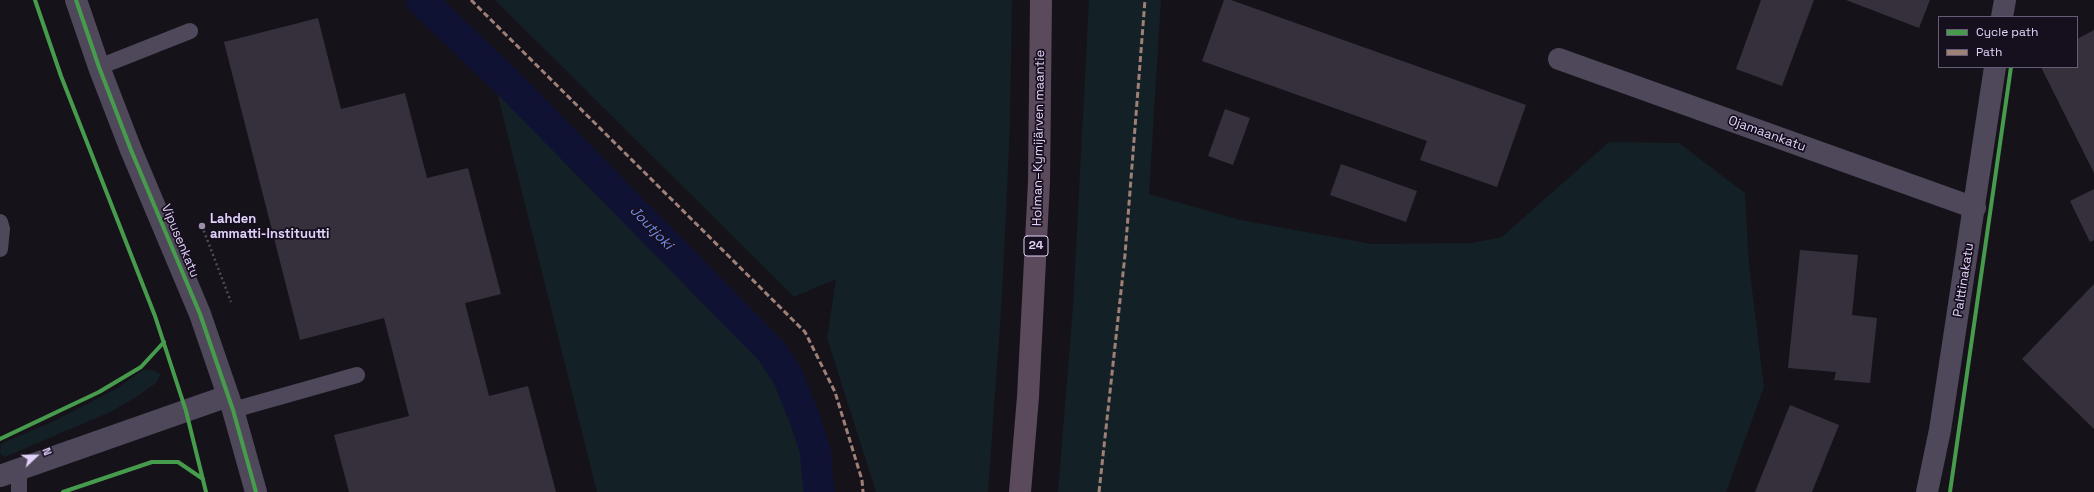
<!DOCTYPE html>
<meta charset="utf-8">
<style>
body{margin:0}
#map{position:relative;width:2094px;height:492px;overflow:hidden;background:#16121a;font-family:"Space Grotesk",sans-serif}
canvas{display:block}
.legend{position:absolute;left:1938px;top:16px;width:140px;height:52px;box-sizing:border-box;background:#160f1e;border:1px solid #685d76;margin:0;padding:5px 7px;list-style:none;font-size:12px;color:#e2d2f9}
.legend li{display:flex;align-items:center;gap:8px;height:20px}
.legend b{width:20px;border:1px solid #685d76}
.north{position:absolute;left:16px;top:436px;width:40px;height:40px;-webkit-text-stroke:3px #160f1e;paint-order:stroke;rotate:68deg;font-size:11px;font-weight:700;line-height:16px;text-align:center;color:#e2d2f9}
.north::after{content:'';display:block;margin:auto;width:14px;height:18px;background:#e2d2f9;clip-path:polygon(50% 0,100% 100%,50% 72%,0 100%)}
</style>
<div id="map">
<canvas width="2094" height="492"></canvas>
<ul class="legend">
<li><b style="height:5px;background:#469c4c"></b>Cycle path</li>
<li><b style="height:5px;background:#9e8076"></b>Path</li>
</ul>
<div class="north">N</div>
</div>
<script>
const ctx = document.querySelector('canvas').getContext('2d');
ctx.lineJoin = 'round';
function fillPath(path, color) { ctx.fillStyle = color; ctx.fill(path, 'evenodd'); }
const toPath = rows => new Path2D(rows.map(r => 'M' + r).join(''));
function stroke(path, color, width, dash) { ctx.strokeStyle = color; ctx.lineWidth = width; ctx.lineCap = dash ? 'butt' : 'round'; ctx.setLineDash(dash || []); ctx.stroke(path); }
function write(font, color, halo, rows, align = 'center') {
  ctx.font = font + ' "Space Grotesk",sans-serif'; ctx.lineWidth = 3.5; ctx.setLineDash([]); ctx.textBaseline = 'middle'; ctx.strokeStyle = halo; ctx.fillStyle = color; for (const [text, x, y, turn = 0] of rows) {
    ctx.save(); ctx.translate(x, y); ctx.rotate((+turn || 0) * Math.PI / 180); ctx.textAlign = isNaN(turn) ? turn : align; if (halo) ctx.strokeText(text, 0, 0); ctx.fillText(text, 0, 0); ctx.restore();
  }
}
const green = toPath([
 [495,0,1012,0,1010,125,1002,297,988,492,876,492,827,338,836,279,794,297],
 [1089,0,1161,0,1149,194,1240,220,1372,244,1472,243,1502,237,1609,142,1679,143,1745,193,1749,264,1764,387,1726,492,1058,492,1073,306],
 [496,88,750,348,773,376,801,441,806,492,597,492],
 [143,370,153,370,161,374,156,383,135,398,110,412,5,457,0,454,1,444,54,421,116,389]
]);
const canal = toPath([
 [421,0,510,85,772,352,788,377,805,419,815,449,819,492]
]);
const building = toPath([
 [1224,0,1231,0,1526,105,1497,187,1420,160,1427,141,1202,61],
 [1761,0,1814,0,1782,86,1736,69],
 [1846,0,1930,0,1919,28],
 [318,18,341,109,405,93,427,178,468,168,501,294,465,303,489,396,528,386,556,492,349,492,334,435,409,416,384,318,300,340,224,42],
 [2094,30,2094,173,2041,67,2077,67,2077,39],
 [1225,109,1250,118,1233,165,1208,156],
 [1341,164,1417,191,1406,222,1330,195],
 [2094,189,2094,240,2090,242,2070,201],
 [1800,250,1858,255,1852,315,1877,318,1870,383,1834,380,1836,372,1788,368],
 [2094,284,2094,429,2022,359],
 [1790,405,1839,425,1812,492,1755,492]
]);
const path = toPath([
 [202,226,231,302]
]);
const service = toPath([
 [99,67,190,31],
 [0,222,2,229,0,249],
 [233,410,357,375],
 [19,492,19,470]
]);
const minor = toPath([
 [1559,59,1975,208],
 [0,476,228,396]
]);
const tertiary = toPath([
 [76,0,99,67,131,150,200,314,233,410,256,492],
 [2002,17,2005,0],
 [1927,492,1940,430,1995,67]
]);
const trunk = toPath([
 [1020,492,1028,397,1039,182,1041,0]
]);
const quiet = toPath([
 [471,0,805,332,835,392,862,480,863,492],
 [1099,492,1125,255,1145,0]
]);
const cycleway = toPath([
 [35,0,61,76,155,316,186,411,206,492],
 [76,0,99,67,131,150,200,314,233,410,256,492],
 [0,439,99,392,141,367,164,342],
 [63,492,152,462,178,462,203,479],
 [1950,492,2011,67]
]);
const markers = [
 [202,226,4,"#9b8fab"]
];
const shields = [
 [1036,246,24]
];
const shieldNames = [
 ["24",1036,246]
];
const streetNames = [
 ["Ojamaankatu",1767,134,20],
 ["Holman–Kymijärven maantie",1039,138,-89],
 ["Vipusenkatu",180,241,67],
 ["Palttinakatu",1964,280,-81]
];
const poiNames = [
 ["Lahden",210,219],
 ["ammatti-Instituutti",210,234]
];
const waterNames = [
 ["Joutjoki",651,228,46]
];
fillPath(green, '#132025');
stroke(canal, '#101234', 31);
fillPath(building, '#36303c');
stroke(path, '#4a4e5b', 2.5, [2, 3]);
stroke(service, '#4e485a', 16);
stroke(minor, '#4e485a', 22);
stroke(tertiary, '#4e485a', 22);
stroke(trunk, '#5a4a5b', 22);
stroke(quiet, '#9e8076', 3, [6, 3]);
stroke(cycleway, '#469c4c', 4);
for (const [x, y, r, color] of markers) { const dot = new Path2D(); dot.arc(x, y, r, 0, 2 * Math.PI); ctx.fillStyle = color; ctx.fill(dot); stroke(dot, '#160f1e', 1.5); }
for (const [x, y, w] of shields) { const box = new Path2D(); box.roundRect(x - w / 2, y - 10, w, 20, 3); ctx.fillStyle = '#160f1e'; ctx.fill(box); stroke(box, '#e2d2f9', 1); }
write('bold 12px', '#e2d2f9', null, shieldNames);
write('13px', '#e2d2f9', '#160f1e', streetNames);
write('bold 13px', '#e2d2f9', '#160f1e', poiNames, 'left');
write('italic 14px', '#6e8ceb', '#160f1e', waterNames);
</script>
